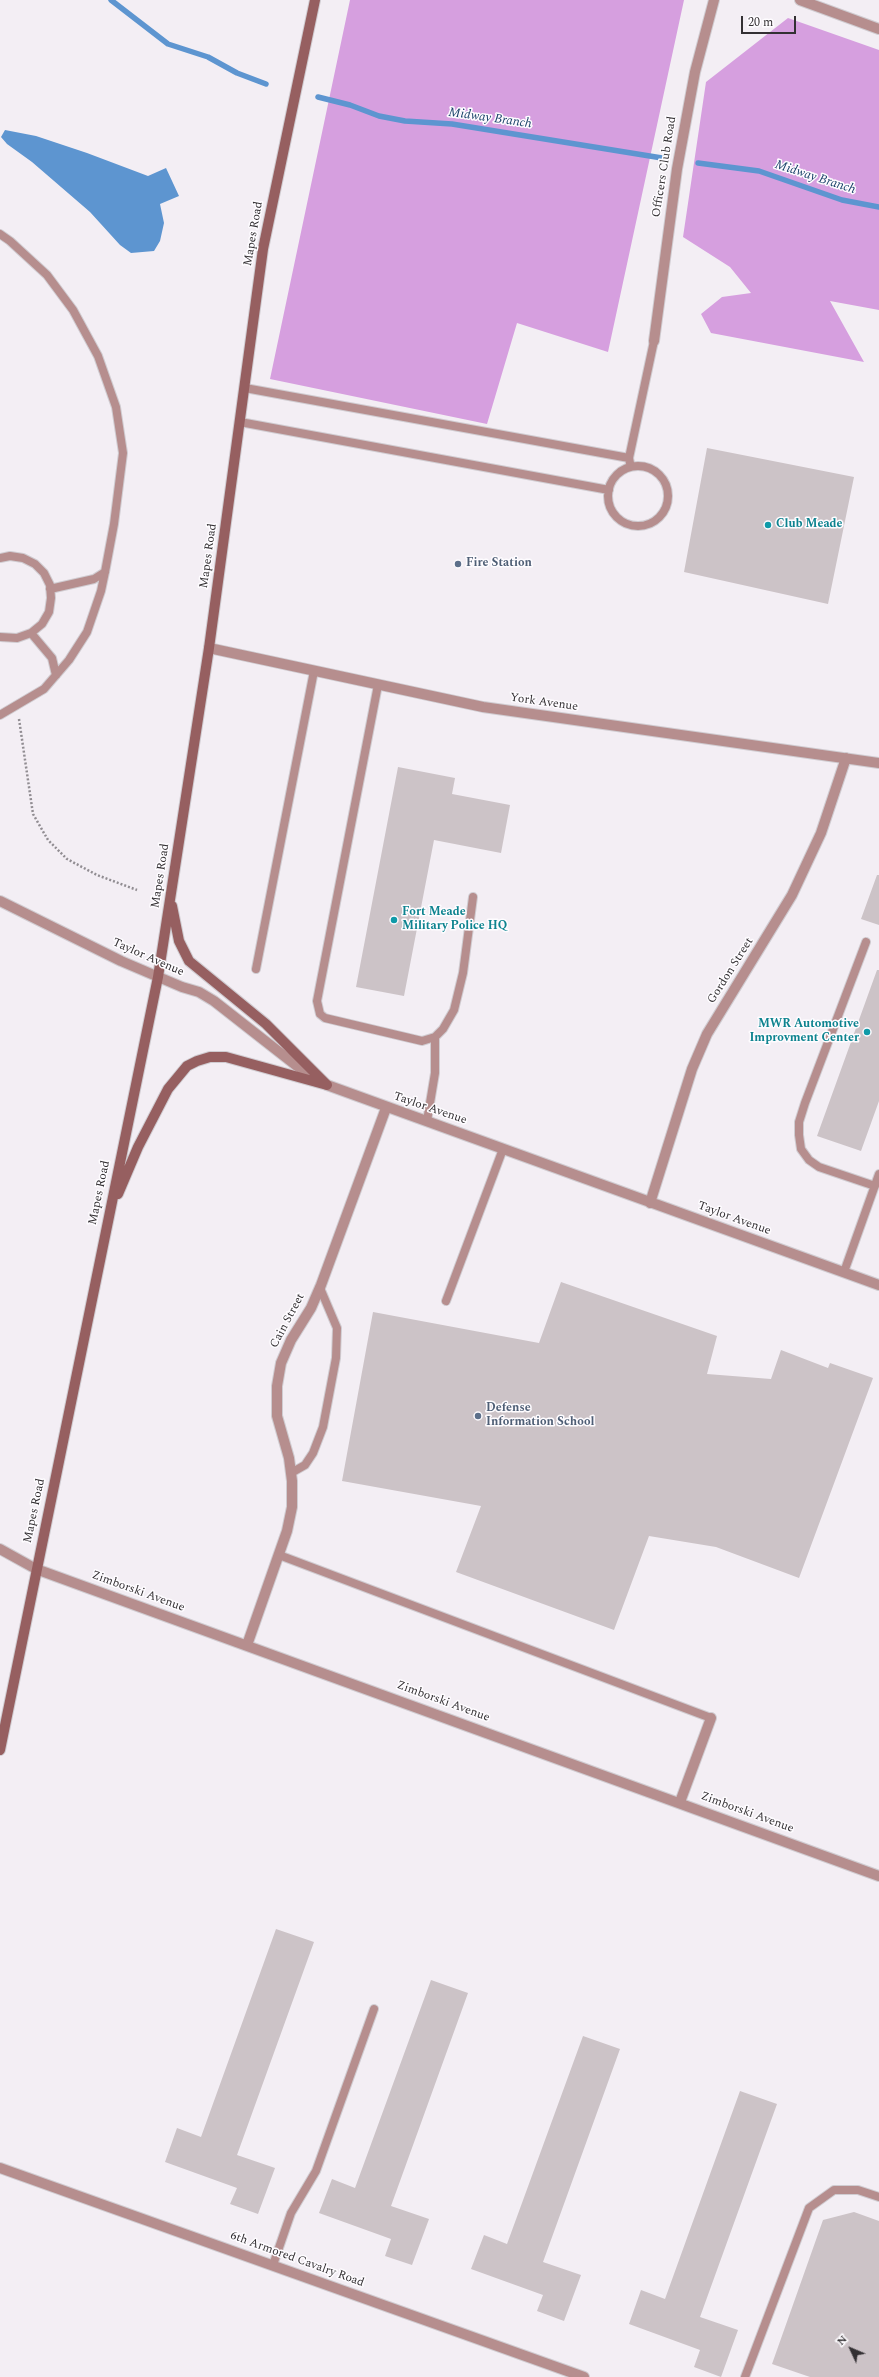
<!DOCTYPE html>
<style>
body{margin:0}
#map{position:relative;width:879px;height:2377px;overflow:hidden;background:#f3eef4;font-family:Spectral,serif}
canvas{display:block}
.north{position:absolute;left:831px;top:2329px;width:40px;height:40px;-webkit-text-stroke:3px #fefcff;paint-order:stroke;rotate:314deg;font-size:11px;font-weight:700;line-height:16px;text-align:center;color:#333033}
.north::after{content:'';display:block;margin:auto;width:14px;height:18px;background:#333033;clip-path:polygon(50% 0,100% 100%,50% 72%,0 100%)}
.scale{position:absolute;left:741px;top:16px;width:55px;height:18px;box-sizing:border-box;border:2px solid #333033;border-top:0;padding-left:5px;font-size:12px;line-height:14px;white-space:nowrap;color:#333033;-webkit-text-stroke:3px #fefcff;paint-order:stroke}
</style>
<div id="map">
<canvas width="879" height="2377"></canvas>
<div class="north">N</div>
<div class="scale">20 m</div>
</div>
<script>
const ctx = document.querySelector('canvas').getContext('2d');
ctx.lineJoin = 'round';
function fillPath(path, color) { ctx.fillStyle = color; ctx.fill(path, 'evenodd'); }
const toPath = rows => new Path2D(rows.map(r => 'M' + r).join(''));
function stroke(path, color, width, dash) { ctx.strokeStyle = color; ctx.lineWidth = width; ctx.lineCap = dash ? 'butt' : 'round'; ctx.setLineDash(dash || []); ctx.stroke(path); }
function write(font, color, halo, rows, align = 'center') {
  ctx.font = font + ' Spectral,serif'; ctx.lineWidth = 3; ctx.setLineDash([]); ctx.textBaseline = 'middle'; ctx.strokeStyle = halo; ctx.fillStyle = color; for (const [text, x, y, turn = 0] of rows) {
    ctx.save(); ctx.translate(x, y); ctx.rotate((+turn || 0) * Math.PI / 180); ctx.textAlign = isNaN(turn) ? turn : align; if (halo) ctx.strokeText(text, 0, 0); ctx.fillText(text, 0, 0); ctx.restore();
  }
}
const forest = toPath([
 [350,0,684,0,608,352,517,323,487,424,270,379],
 [788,18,879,50,879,310,830,301,864,362,711,333,701,314,722,297,751,293,730,267,683,237,706,82]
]);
const water = toPath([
 [5,130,36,136,87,153,148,176,166,168,179,196,160,204,164,223,160,241,154,251,131,253,120,245,90,212,32,162,7,144,1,137]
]);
const stream = toPath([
 [111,0,168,44,208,57,237,73,266,84],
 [318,97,350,105,379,116,405,121,452,124,662,158],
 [698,163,759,171,842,200,879,207]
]);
const building = toPath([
 [707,448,854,477,828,604,684,572],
 [398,767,455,778,452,794,510,805,501,853,434,840,404,996,356,987],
 [877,875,879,875,879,925,861,919],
 [877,970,879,970,879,1101,861,1151,817,1136],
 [561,1282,717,1336,707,1374,771,1379,781,1350,828,1368,830,1363,873,1378,799,1578,716,1547,649,1536,614,1630,456,1572,481,1506,342,1481,373,1312,539,1343],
 [276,1929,314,1942,237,2155,275,2168,258,2214,230,2204,237,2188,165,2162,177,2128,201,2137],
 [431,1980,468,1993,391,2206,429,2219,412,2265,385,2256,391,2239,319,2213,332,2179,355,2188],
 [583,2036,620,2049,543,2262,581,2275,564,2321,537,2311,543,2295,471,2269,484,2235,507,2244],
 [740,2091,777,2104,700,2317,738,2330,721,2377,694,2367,700,2350,629,2324,641,2290,665,2299],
 [854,2212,879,2221,879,2377,810,2377,772,2364,823,2220]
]);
const path = toPath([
 [19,719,33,814,48,840,67,859,97,875,137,890]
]);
const lane = toPath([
 [0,234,10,241,47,275,73,310,98,356,116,407,123,453,114,524,105,572,101,591,87,632,69,660,44,689,0,715],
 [245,388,629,458],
 [240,422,609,490],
 [630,463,629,458,654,341],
 '608 496a30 30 0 1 1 60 0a30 30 0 1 1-60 0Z',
 [0,558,10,556,23,558,35,564,44,573,50,585,51,598,49,612,42,624,31,633,17,638,0,637],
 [50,589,94,579,105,572],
 [31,633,52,658,56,675],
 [378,685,317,1001,320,1014,325,1018,422,1041,435,1037,443,1029,454,1010,463,973,473,897],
 [866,942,805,1103,799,1122,799,1135,801,1149,809,1160,819,1167,875,1186],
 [256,969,314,671],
 [427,1121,435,1073,435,1037],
 [844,1272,879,1174],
 [446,1301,503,1149],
 [291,1473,305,1465,313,1453,323,1427,336,1358,337,1328,320,1288],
 [279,1555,711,1718],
 [273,2265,291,2213,316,2171,374,2009],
 [745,2377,809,2208,834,2190,858,2190,879,2197]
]);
const street = toPath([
 [800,0,879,29],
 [654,341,677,169,695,72,714,0],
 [209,648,483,707,879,763],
 [0,901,121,961,182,987,199,992,214,1001,297,1066,327,1085,879,1285],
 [650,1203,692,1069,707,1034,792,895,821,833,846,758],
 [0,1549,36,1569,879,1876],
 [247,1645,287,1531,292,1507,292,1481,289,1458,277,1416,277,1386,281,1363,291,1340,311,1308,321,1285,386,1108],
 [680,1802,711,1718],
 [0,2168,584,2377]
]);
const secondary = toPath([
 [172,906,179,941,189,961,266,1024,326,1084],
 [118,1194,138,1147,168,1089,187,1066,197,1061,210,1057,226,1057,327,1085],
 [0,1750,158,977,209,648,263,249,315,0]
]);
const markers = [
 [768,525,4,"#0f9aa8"],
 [458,564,4,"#5c6f8a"],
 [394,920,4,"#0f9aa8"],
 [867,1032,4,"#0f9aa8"],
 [478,1416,4,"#5c6f8a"]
];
const streetNames = [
 ["Officers Club Road",665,167,-81],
 ["Mapes Road",254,234,-80],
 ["Mapes Road",209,556,-82],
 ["York Avenue",544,703,8],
 ["Mapes Road",161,876,-81],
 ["Taylor Avenue",148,958,24],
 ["Gordon Street",731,971,-58],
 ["Taylor Avenue",430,1109,19],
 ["Mapes Road",100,1193,-78],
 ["Taylor Avenue",734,1219,20],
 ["Cain Street",288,1321,-62],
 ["Mapes Road",35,1511,-78],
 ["Zimborski Avenue",138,1592,20],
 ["Zimborski Avenue",443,1702,20],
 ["Zimborski Avenue",747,1813,20],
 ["6th Armored Cavalry Road",297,2260,20]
];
const cultureNames = [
 ["Club Meade",776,525],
 ["Fort Meade",402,913],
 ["Military Police HQ",402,927],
 ["MWR Automotive",859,1025,"right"],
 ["Improvment Center",859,1039,"right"]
];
const serviceNames = [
 ["Fire Station",466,564],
 ["Defense",486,1409],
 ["Information School",486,1423]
];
const waterNames = [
 ["Midway Branch",490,119,8],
 ["Midway Branch",815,178,18]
];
fillPath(forest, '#d69fdf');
fillPath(water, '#5d95d0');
stroke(stream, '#5d95d0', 5.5);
fillPath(building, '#ccc3c7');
stroke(lane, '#d0ccd1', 10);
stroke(street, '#d0ccd1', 12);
stroke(secondary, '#d0ccd1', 12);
stroke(path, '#918d92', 2.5, [2, 2]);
stroke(lane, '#b68e8e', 8);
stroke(street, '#b68e8e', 10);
stroke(secondary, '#965f60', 10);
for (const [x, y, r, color] of markers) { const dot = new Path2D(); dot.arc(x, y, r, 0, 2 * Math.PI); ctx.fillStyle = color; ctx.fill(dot); stroke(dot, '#fefcff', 1.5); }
write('12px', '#333033', '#fefcff', streetNames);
write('bold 12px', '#0d838f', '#fefcff', cultureNames, 'left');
write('bold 12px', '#4e5e75', '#fefcff', serviceNames, 'left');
write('italic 13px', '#194169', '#fefcff', waterNames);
</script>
